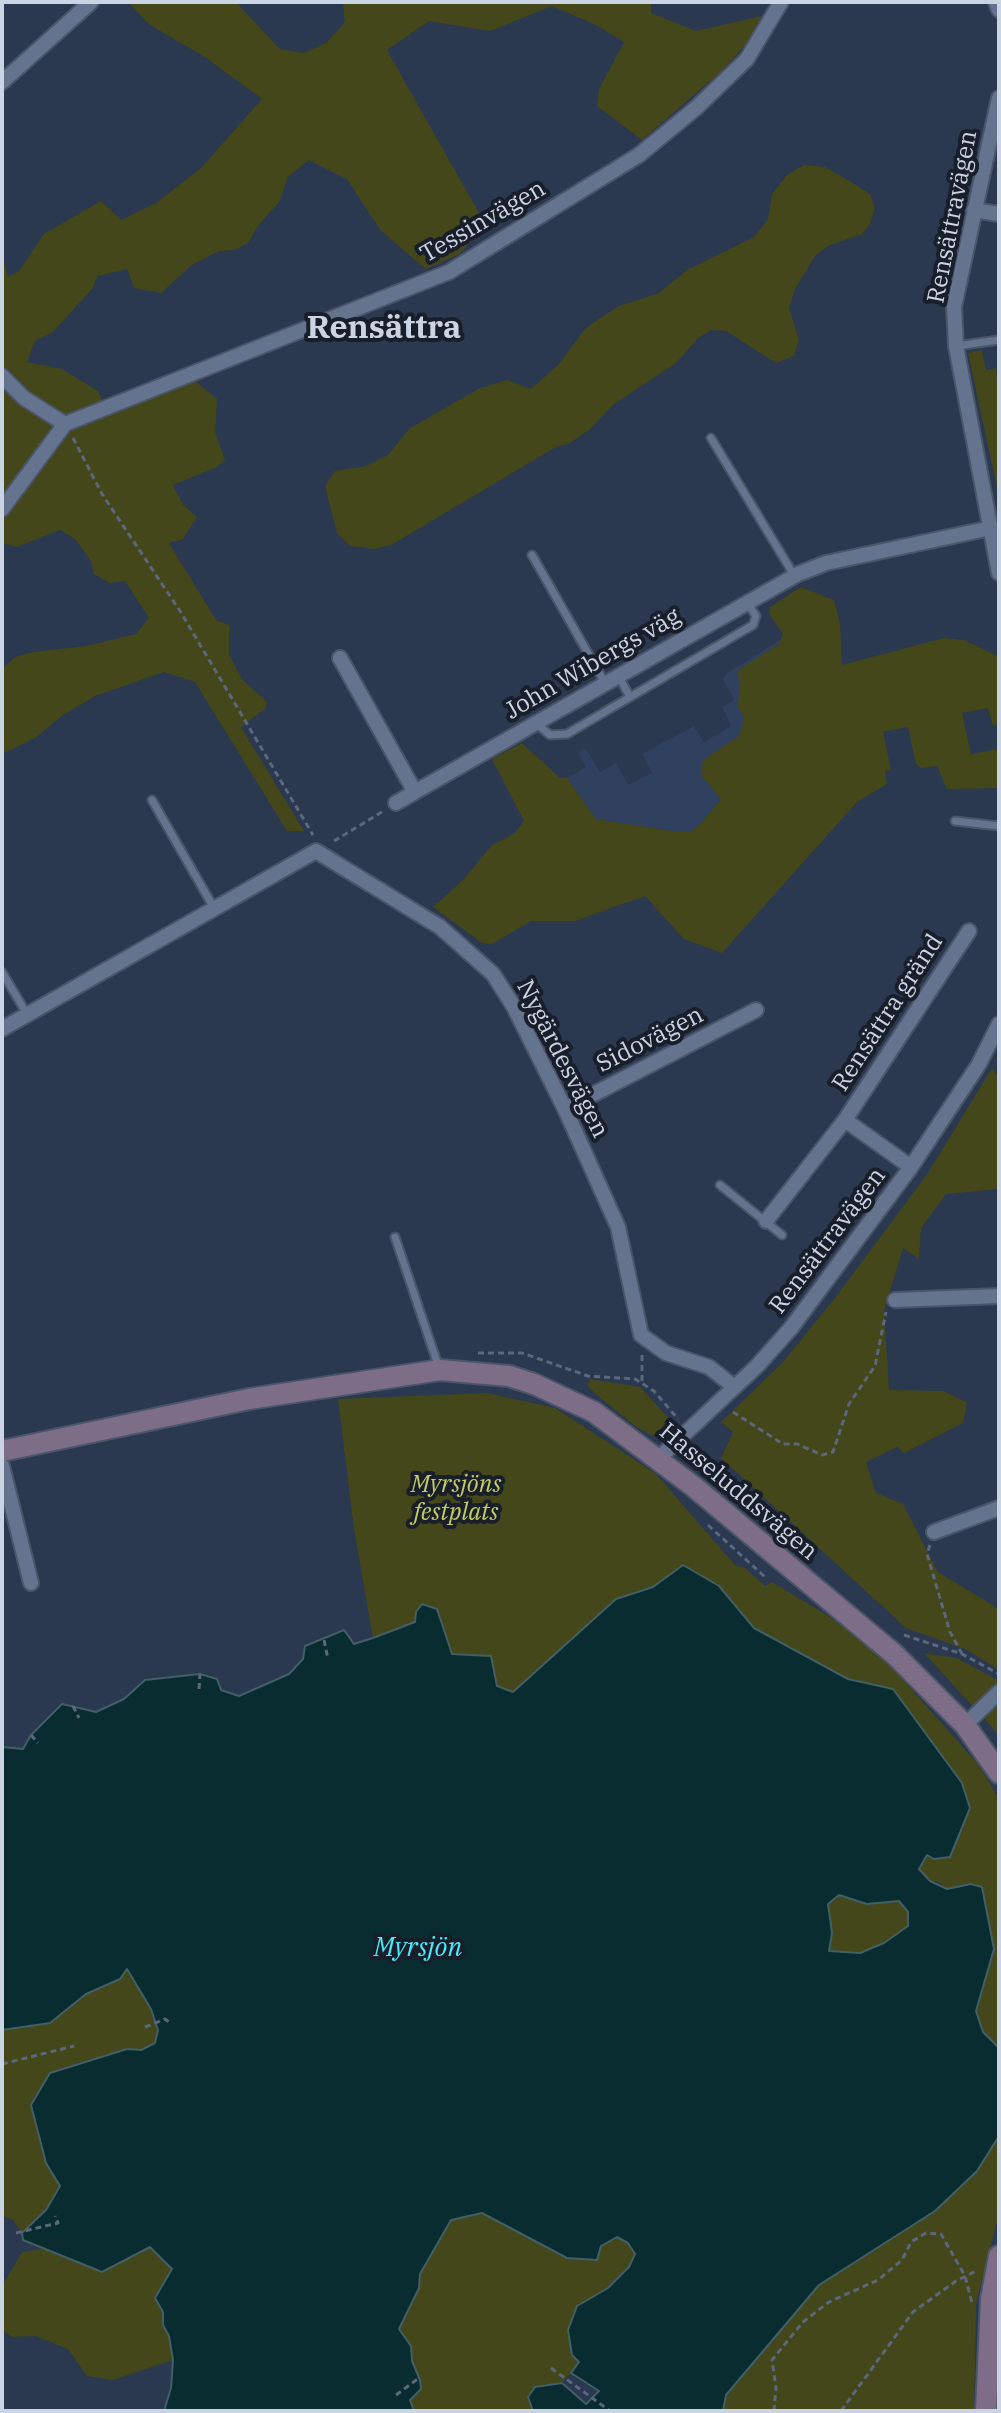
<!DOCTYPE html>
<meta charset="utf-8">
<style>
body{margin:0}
#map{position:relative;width:1001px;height:2413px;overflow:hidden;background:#2a3850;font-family:"IBM Plex Serif",serif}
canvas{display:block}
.frame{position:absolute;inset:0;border:4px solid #cbd4e3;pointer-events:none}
</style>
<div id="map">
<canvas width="1001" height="2413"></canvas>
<div class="frame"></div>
</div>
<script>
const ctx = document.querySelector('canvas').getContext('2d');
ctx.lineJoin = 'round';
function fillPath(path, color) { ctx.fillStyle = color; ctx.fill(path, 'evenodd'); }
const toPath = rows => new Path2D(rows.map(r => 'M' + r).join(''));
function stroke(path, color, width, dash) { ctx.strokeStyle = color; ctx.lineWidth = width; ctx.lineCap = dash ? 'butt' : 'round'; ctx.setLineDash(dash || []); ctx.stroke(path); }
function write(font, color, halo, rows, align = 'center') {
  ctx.font = font + ' "IBM Plex Serif",serif'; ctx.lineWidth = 8; ctx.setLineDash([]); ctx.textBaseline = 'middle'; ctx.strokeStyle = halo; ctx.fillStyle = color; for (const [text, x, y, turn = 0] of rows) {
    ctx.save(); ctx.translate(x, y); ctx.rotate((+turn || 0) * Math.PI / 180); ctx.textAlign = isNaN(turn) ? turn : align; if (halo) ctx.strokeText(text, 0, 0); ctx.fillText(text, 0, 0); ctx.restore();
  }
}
const built = toPath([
 [783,638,733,784,701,823,691,832,678,832,596,819,567,778,586,767,578,753,586,748,600,772,616,763,628,785,652,773,642,754,694,726,704,742,731,726,722,707,734,700,723,679,726,674]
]);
const green = toPath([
 [128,2,236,2,280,49,304,53,326,43,345,22,343,2,651,2,651,13,696,31,762,16,746,44,725,68,642,140,597,106,599,89,624,42,596,25,552,6,490,31,429,21,387,50,479,213,476,237,458,255,426,269,381,231,347,179,309,160,288,177,279,202,257,227,249,242,235,250,219,251,192,265,161,293,134,288,127,269,98,276,92,289,53,332,35,341,27,362,62,369,98,391,104,404,66,419,26,394,2,369,2,254,8,277,19,271,44,234,101,201,121,220,156,203,201,168,262,99,205,57,150,25],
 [804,165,825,167,856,185,870,194,875,208,870,224,862,234,828,246,815,256,795,289,789,308,799,340,794,356,776,363,726,331,711,330,698,338,676,363,614,404,590,429,570,443,556,447,391,545,374,549,350,546,337,533,325,486,335,471,366,466,388,455,409,429,478,389,507,380,531,389,558,365,585,329,600,318,619,306,659,293,687,270,754,237,768,219,772,194,787,175],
 [982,350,986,370,996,368,999,388,999,497,968,353],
 [195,381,217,399,215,432,225,460,217,467,173,485,183,505,197,517,183,539,169,543,216,620,229,625,229,654,241,678,267,702,266,708,241,727,304,831,287,831,195,682,164,672,95,696,63,715,35,738,2,754,2,669,15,657,33,652,86,646,136,634,149,618,125,581,110,583,94,574,91,561,75,539,60,530,17,547,2,543,2,518,20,487,65,432],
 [2,384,59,425,2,499],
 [801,587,834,600,840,623,842,665,944,638,964,640,998,656,999,724,993,726,988,708,962,713,971,754,999,749,999,788,947,789,937,766,921,768,916,764,908,727,883,732,891,770,885,771,887,784,857,802,722,953,684,939,645,896,575,921,531,921,492,944,482,943,433,907,463,880,492,845,515,833,524,821,492,759,522,743,560,778,567,778,596,819,678,832,691,832,701,823,721,799,701,775,703,760,739,736,744,718,738,706,740,682,737,671,779,644,783,634,769,614,770,607],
 [992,1068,999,1077,999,1189,946,1194,921,1228,919,1259,903,1248,884,1311,889,1390,944,1391,967,1403,963,1423,904,1453,897,1447,866,1462,876,1493,903,1504,938,1572,999,1609,999,1670,967,1650,906,1628,721,1458,733,1432,721,1422,782,1363,835,1298,928,1173],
 [590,1379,640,1387,675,1425,663,1434,652,1435,636,1427,597,1395,587,1385],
 [487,1393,555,1408,655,1473,736,1566,744,1567,765,1586,772,1582,827,1615,881,1655,978,1764,999,1799,999,2048,983,2032,976,2011,994,1949,971,1884,947,1889,939,1882,930,1881,919,1869,927,1854,951,1857,970,1808,893,1689,848,1679,754,1627,719,1586,683,1565,653,1587,616,1599,513,1692,497,1686,491,1656,452,1654,437,1609,430,1605,422,1605,416,1612,415,1622,373,1638,354,1529,338,1399],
 [924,1653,957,1658,999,1681,999,1735],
 [839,1895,867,1904,899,1901,908,1911,908,1926,884,1943,859,1953,828,1951,828,1904],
 [127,1969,151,2009,158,2030,155,2043,140,2050,127,2049,104,2059,75,2063,46,2163,60,2186,46,2210,22,2233,13,2220,2,2216,2,2030,50,2023,86,1994,109,1984],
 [999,2136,999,2214,976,2303,974,2411,723,2411,726,2396,819,2285,935,2211,977,2171],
 [482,2213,567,2258,596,2260,601,2246,617,2237,628,2243,635,2254,629,2267,608,2288,577,2307,580,2362,562,2383,528,2397,533,2411,414,2411,410,2400,421,2389,420,2380,412,2361,411,2346,399,2329,419,2288,420,2274,451,2220],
 [150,2246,172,2269,155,2298,163,2312,163,2325,169,2336,173,2360,113,2380,87,2376,68,2349,35,2336,12,2337,2,2330,2,2286,22,2252,47,2248,102,2272]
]);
const water = toPath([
 [683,1565,719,1586,754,1628,848,1679,893,1689,962,1783,970,1808,950,1857,934,1859,927,1855,919,1869,930,1881,947,1889,971,1884,982,1887,994,1949,976,2011,983,2032,999,2048,999,2136,977,2171,935,2211,819,2285,726,2395,723,2411,533,2411,528,2397,535,2387,562,2383,586,2404,599,2391,571,2373,579,2362,572,2355,568,2330,577,2306,608,2288,629,2267,635,2254,628,2243,617,2237,601,2246,597,2260,567,2258,482,2213,451,2220,420,2274,419,2288,399,2329,411,2346,412,2361,420,2380,421,2389,410,2400,414,2411,164,2411,171,2388,173,2360,169,2336,163,2325,163,2312,155,2298,172,2269,150,2247,102,2272,23,2240,22,2233,46,2210,60,2186,46,2163,31,2105,50,2073,127,2049,141,2050,155,2043,158,2030,151,2009,127,1969,120,1979,86,1994,50,2023,2,2030,2,1747,23,1749,31,1735,62,1704,96,1712,124,1699,145,1680,200,1674,217,1679,221,1690,239,1696,289,1674,303,1659,305,1646,344,1630,354,1644,373,1638,415,1622,416,1612,422,1604,437,1609,452,1654,491,1656,497,1686,513,1692,616,1599,653,1587,683,1565],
 [839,1895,867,1904,899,1901,908,1912,908,1926,884,1943,860,1953,829,1951,832,1933,828,1904,839,1895]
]);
const path = toPath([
 [73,438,102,494,180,611,313,835],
 [334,841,382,812],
 [478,1353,522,1353,588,1376,635,1379,654,1391,678,1419],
 [642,1355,642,1383],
 [733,1412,783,1444,797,1444,822,1455,833,1452,849,1404,875,1366,886,1312],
 [691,1461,696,1445],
 [708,1525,765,1577],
 [930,1545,927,1554,950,1632,962,1654],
 [904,1635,962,1654,999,1674],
 [324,1640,328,1659],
 [199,1689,200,1674],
 [73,1706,79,1718],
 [31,1735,38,1743],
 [145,2027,165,2019,169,2022],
 [2,2064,74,2046],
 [16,2233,58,2223,55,2216],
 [551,2368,610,2411],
 [396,2395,419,2378],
 [774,2411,776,2388,772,2360,803,2322,829,2302,878,2280,902,2260,911,2242,926,2233,941,2234,965,2276,972,2303],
 [841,2411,913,2312,956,2281,976,2271]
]);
const lane = toPath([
 [956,346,999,340],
 [711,438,794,575],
 [532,555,605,683],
 [618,675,630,697],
 [537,724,550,735,567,734,753,625,756,616,746,601],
 [152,800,214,908],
 [955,821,999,826],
 [2,972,27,1014],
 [720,1185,782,1235],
 [395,1237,439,1368]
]);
const street = toPath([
 [996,2,999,10],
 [2,82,91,2],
 [999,98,954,307,956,346,999,573],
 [974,210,999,214],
 [2,376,24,398,65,424],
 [2,509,65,424,449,272,639,155,696,108,747,59,781,2],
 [340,658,415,792,798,574,826,563,991,528],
 [396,803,415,792],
 [2,1029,316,851,440,927,493,974,514,1007,565,1109,618,1227,641,1335,666,1353,709,1367,733,1386],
 [565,1109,756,1010],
 [845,1120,969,931],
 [766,1221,845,1120,911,1167],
 [895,1300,999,1296],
 [659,1458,757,1366,791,1328,911,1167,979,1064,999,1024],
 [2,1466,31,1583],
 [934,1532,999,1508],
 [965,1725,999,1692]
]);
const secondary = toPath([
 [2,1451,249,1399,440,1370,509,1376,534,1384,594,1412,693,1486,894,1654,965,1725,999,1773],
 [986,2411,991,2299,999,2256]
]);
const streetNames = [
 ["Rensättravägen",953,217,-79],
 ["Tessinvägen",483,222,-30],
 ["John Wibergs väg",593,664,-30],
 ["Rensättra gränd",888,1013,-57],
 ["Sidovägen",650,1040,-27],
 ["Nygärdesvägen",562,1059,63],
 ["Rensättravägen",828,1241,-53],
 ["Hasseluddsvägen",738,1492,40]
];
const parkNames = [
 ["Myrsjöns",456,1485],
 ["festplats",456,1513]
];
const waterNames = [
 ["Myrsjön",418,1948]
];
const districtNames = [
 ["Rensättra",384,329]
];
fillPath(built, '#30415f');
fillPath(green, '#444719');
fillPath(water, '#082c30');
stroke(water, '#425e66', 2);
stroke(lane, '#4a5569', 11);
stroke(street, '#4a5569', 18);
stroke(secondary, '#4a5569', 24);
stroke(path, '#5b677c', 3, [6, 4]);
stroke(lane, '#64738e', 7);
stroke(street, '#64738e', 14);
stroke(secondary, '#7e6d87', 20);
write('24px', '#cbd4e3', '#191f2a', streetNames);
write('italic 24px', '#c4cb62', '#191f2a', parkNames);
write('italic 26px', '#4cebfb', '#191f2a', waterNames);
write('bold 32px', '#cbd4e3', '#191f2a', districtNames);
</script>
